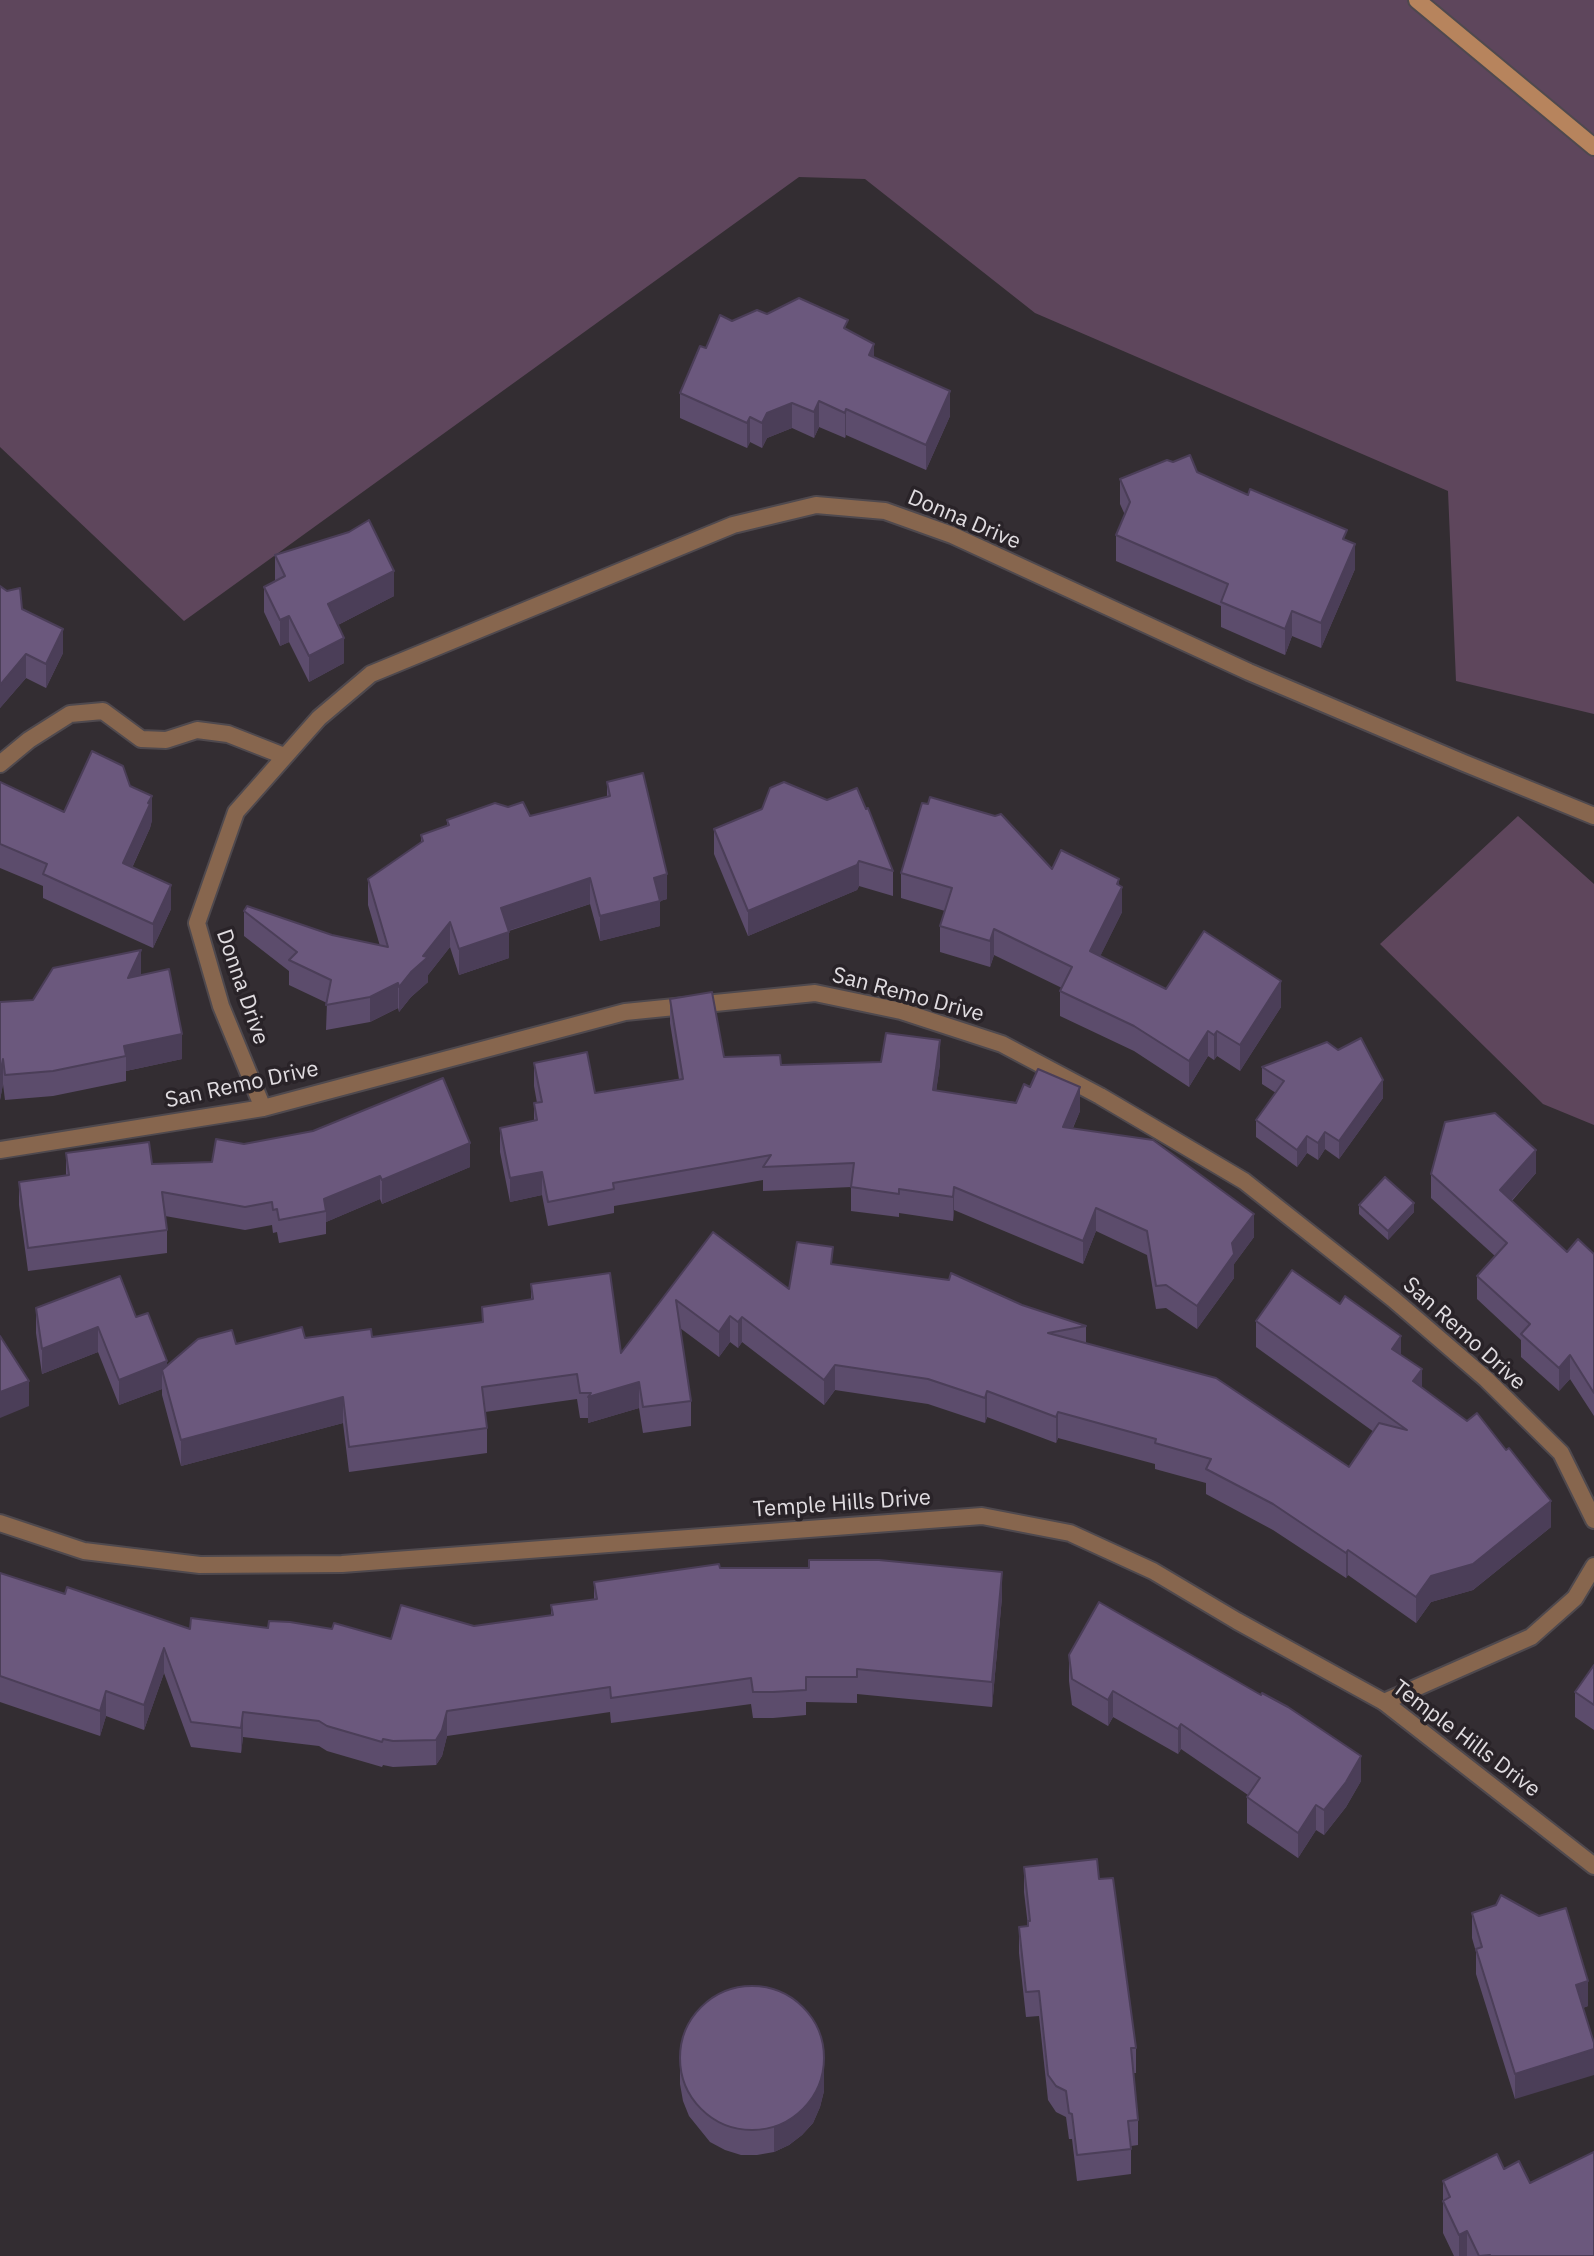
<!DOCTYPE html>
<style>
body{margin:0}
canvas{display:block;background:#332d32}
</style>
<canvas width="1594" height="2256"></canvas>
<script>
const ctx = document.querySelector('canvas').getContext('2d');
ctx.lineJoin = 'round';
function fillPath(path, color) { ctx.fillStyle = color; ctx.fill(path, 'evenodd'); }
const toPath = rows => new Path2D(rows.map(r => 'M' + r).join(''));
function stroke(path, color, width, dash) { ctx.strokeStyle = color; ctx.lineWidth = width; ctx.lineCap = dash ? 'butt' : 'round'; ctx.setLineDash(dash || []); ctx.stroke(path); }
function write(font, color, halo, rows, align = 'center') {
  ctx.font = font + ' "IBM Plex Sans",sans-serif'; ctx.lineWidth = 7; ctx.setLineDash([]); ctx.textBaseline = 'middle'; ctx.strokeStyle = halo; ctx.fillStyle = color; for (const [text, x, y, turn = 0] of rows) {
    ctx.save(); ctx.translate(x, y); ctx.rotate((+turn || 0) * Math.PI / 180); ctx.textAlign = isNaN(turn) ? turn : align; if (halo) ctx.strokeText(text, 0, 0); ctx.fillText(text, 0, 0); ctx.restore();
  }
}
const green = toPath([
 [0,0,1594,0,1594,714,1456,681,1448,491,1035,313,865,179,799,177,184,621,0,447],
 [1518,816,1594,884,1594,1125,1543,1104,1380,944]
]);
const minor = toPath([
 [0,764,29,740,70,714,103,711,141,739,166,740,197,730,228,734,284,756],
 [263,1108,221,1006,197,923,236,812,319,718,371,674,733,525,816,505,885,511,952,535,1249,672,1464,763,1594,816],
 [0,1150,263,1108,625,1012,815,993,901,1011,1002,1044,1100,1096,1244,1181,1393,1299,1486,1379,1561,1453,1594,1520],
 [1384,1702,1531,1637,1575,1598,1594,1566]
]);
const tertiary = toPath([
 [0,1523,84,1551,200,1565,342,1564,982,1516,1070,1533,1153,1571,1237,1621,1384,1702,1594,1866]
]);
const secondary = toPath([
 [1417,0,1594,147]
]);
const wall = toPath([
 [767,314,848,330,874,358,950,416,926,470,846,435,845,438,819,427,814,438,792,428,767,438,762,448,750,442,747,448,680,418,680,393,706,348,732,321],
 [1197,472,1347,540,1355,569,1321,648,1292,636,1285,655,1221,627,1221,606,1116,561,1116,535,1125,515,1120,504,1120,479],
 [275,555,394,596,338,625,344,663,309,682,289,642,280,646,264,612,264,587,275,581],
 [0,586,63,653,46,688,26,678,0,708],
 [0,782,64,812,130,786,152,820,150,828,132,868,171,909,153,948,43,898,43,886,0,868],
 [607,782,667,899,660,901,660,926,600,941,590,904,509,931,509,958,459,975,450,947,428,975,428,982,411,997,399,1012,398,1008,370,1022,326,1030,327,1003,289,985,289,971,244,936,244,911,332,935,380,946,368,905,368,879,421,843,421,835,447,826,447,820,530,816,607,797],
 [827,800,893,871,893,896,859,886,857,890,748,936,714,854,714,829],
 [1052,869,1119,885,1122,912,1100,956,1166,989,1281,1007,1240,1071,1217,1056,1214,1060,1208,1056,1189,1087,1134,1051,1060,1016,1060,991,1062,988,994,955,990,967,940,952,940,926,945,911,901,898,901,873],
 [141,975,182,1059,126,1071,126,1081,53,1096,5,1100,3,1084,0,1100,0,1002,33,1000],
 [670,999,724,1057,781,1065,940,1064,936,1091,1080,1111,1073,1128,1254,1237,1234,1264,1234,1278,1197,1329,1166,1308,1156,1309,1147,1255,1096,1231,1083,1264,954,1210,953,1221,899,1213,899,1217,851,1211,851,1187,763,1191,763,1180,614,1206,614,1213,548,1226,542,1195,510,1202,500,1152,500,1128,534,1121,534,1103,537,1103,534,1086,534,1063,595,1093,679,1079,670,1023],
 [1262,1067,1383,1098,1339,1159,1325,1149,1318,1160,1307,1153,1297,1167,1256,1137,1256,1120,1276,1093,1262,1084],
 [244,1144,470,1167,382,1204,380,1199,326,1222,326,1234,279,1243,277,1232,273,1233,272,1225,245,1230,165,1216,167,1230,167,1253,28,1271,19,1205,19,1182,66,1176,66,1153,152,1164,212,1162],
 [1536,1173,1512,1201,1567,1252,1594,1254,1594,1416,1570,1379,1559,1391,1521,1357,1521,1340,1477,1299,1477,1276,1495,1256,1431,1198,1431,1174],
 [1359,1205,1414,1212,1388,1240,1359,1214],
 [713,1232,789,1289,833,1264,1022,1305,1086,1326,1086,1343,1349,1467,1374,1432,1256,1347,1256,1321,1401,1355,1422,1388,1551,1527,1473,1590,1431,1602,1416,1623,1348,1575,1346,1578,1273,1530,1206,1494,1206,1483,1155,1469,1155,1464,1058,1438,1056,1443,987,1417,985,1423,928,1404,835,1390,824,1405,742,1342,738,1348,730,1342,719,1357,680,1328,691,1401,691,1426,643,1433,639,1408,588,1423,588,1418,580,1418,577,1399,485,1412,487,1428,487,1453,349,1472,343,1423,181,1466,162,1395,162,1389,119,1405,98,1352,42,1374,36,1333,36,1308,136,1317,167,1366,236,1344,305,1338,372,1337,482,1322,482,1307,531,1300,531,1284,621,1353],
 [720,1568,1002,1597,992,1707,857,1694,857,1703,806,1702,806,1715,773,1718,753,1718,751,1704,611,1723,610,1712,447,1736,442,1756,436,1765,393,1767,383,1765,382,1767,327,1751,319,1746,243,1737,241,1753,191,1747,164,1673,144,1730,106,1716,100,1736,0,1702,0,1573,65,1594,190,1629,268,1628,391,1639,551,1615,551,1605,594,1600,594,1582],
 [1069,1655,1361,1781,1346,1807,1324,1835,1316,1830,1298,1858,1247,1823,1247,1797,1248,1795,1181,1749,1178,1754,1113,1717,1108,1726,1072,1705,1069,1681],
 [1594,1665,1594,1730,1575,1717,1575,1692],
 [1024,1867,1099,1879,1136,2048,1136,2073,1133,2073,1138,2120,1138,2145,1131,2146,1131,2174,1077,2181,1072,2139,1069,2139,1066,2117,1056,2112,1048,2100,1039,2016,1026,2017,1019,1953,1019,1927,1028,1926,1024,1892],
 [1472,1913,1588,2006,1583,2008,1515,2099,1476,1974,1476,1952,1472,1938],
 [680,2059,824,2091,820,2107,813,2123,802,2135,789,2145,774,2152,757,2155,741,2155,725,2150,710,2142,689,2116,683,2101,680,2084],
 [1504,2169,1530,2183,1594,2256,1454,2256,1443,2233,1443,2181]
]);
const shadedWall = toPath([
 [874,344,874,369,869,355],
 [950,391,950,416,926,470,926,445],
 [819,401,819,427,814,438,814,412],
 [792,403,792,428,767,438,762,448,762,423,767,413],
 [846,409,846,435,845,438,845,413],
 [750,417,750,442,747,448,747,423],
 [1355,544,1355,569,1321,648,1321,623],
 [394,571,394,596,328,630,328,604],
 [1292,611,1292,636,1285,655,1285,629],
 [289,616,289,642,280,646,280,620],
 [63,629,63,653,46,688,46,664],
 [344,638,344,663,309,682,309,656],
 [26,654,26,678,0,708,0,685],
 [152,796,152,820,150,828,123,887,123,863],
 [859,861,859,886,857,890,748,936,748,911],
 [667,874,667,899,660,901,660,926,600,941,600,916,654,878],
 [590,878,590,904,501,933,501,908],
 [1119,879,1119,892,1122,887,1122,912,1090,977,1090,951],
 [171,885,171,909,153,948,153,924],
 [450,922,450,947,428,975,428,982,411,997,399,1012,399,987],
 [994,929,994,955,990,967,990,941],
 [509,932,509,958,459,975,459,949],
 [141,950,141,975,128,978],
 [1281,981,1281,1007,1240,1071,1240,1045],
 [398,983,398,1008,370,1022,370,997],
 [1208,1031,1208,1056,1189,1087,1189,1061],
 [1217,1031,1217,1056,1214,1060,1214,1035],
 [182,1034,182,1059,126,1071,126,1056,124,1046],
 [940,1040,940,1064,933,1114,933,1090],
 [3,1059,3,1084,0,1100,0,1074],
 [1383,1080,1383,1098,1339,1159,1339,1141],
 [1080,1087,1080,1111,1063,1150,1063,1127],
 [1325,1132,1325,1149,1318,1160,1318,1143],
 [1307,1136,1307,1153,1297,1167,1297,1150],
 [470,1143,470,1167,382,1204,382,1180],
 [1536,1150,1536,1173,1500,1213,1500,1190],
 [542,1172,542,1195,510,1202,510,1178],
 [380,1176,380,1199,326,1222,326,1211,324,1199],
 [954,1187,954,1210,953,1221,953,1197],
 [1414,1203,1414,1212,1388,1240,1388,1231],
 [1096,1208,1096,1231,1083,1264,1083,1241],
 [1254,1214,1254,1237,1234,1264,1234,1278,1197,1329,1197,1306,1232,1243],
 [730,1316,730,1342,719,1357,719,1332],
 [742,1317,742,1342,738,1348,738,1322],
 [98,1327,98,1352,42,1374,42,1349],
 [1401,1336,1401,1362,1392,1349],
 [1570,1355,1570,1379,1559,1391,1559,1368],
 [167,1361,167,1387,162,1370,162,1389,119,1405,119,1380],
 [835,1365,835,1390,824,1405,824,1380],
 [1422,1369,1422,1395,1413,1381],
 [29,1381,29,1406,0,1418,0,1392],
 [639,1382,639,1408,588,1423,588,1397],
 [987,1391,987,1417,985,1423,985,1398],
 [343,1397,343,1423,181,1466,181,1440],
 [1058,1412,1058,1438,1056,1443,1056,1417],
 [1551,1501,1551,1527,1473,1590,1431,1602,1416,1623,1416,1597,1431,1576],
 [1348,1550,1348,1575,1346,1578,1346,1553],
 [1002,1572,1002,1597,992,1707,992,1682],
 [164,1648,164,1673,144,1730,144,1705],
 [106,1691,106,1716,100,1736,100,1711],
 [1113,1691,1113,1717,1108,1726,1108,1700],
 [447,1711,447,1736,442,1756,436,1765,436,1740],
 [243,1712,243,1737,241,1753,241,1728],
 [1181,1724,1181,1749,1178,1754,1178,1729],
 [1361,1756,1361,1781,1346,1807,1324,1835,1324,1810],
 [1316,1805,1316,1830,1298,1858,1298,1833],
 [1588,1981,1588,2006,1576,2010,1576,1985],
 [1594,2049,1594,2075,1515,2099,1515,2074],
 [824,2066,824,2091,820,2107,813,2123,802,2135,789,2145,774,2152,774,2127],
 [1467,2231,1467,2256,1459,2256,1459,2235]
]);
const building = toPath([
 [799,298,848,320,844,328,874,344,869,355,950,391,926,445,846,409,845,413,819,401,814,412,792,403,767,413,762,423,750,417,747,423,680,393,700,346,706,348,720,315,732,321,757,310,767,314,799,298],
 [1190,455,1197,472,1248,495,1250,489,1347,530,1343,539,1355,544,1321,623,1292,611,1285,629,1221,602,1228,584,1116,535,1130,502,1120,479,1167,460,1173,462,1190,455],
 [369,520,394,571,328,604,344,638,309,656,289,616,280,620,264,587,285,576,275,555,349,532,369,520],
 [0,586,7,591,20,588,22,609,63,629,46,664,26,654,0,685,0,586],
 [92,751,123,766,130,786,152,796,148,803,150,804,123,863,171,885,153,924,43,874,47,864,0,844,0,782,64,812,92,751],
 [643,773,667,874,654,878,660,901,600,916,590,878,501,908,509,932,459,949,450,922,423,956,428,957,411,972,399,987,398,983,370,997,326,1005,331,980,289,960,297,952,244,911,247,906,332,935,388,947,368,879,423,841,421,835,449,825,447,820,495,803,508,807,523,802,530,816,610,796,607,782,643,773],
 [784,782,827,800,857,788,866,809,868,808,893,871,859,861,857,865,748,911,714,829,762,809,770,788,784,782],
 [930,797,995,816,1001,814,1052,869,1061,850,1119,879,1117,884,1122,887,1090,951,1166,989,1204,931,1281,981,1240,1045,1217,1031,1214,1035,1208,1031,1189,1061,1134,1026,1060,991,1072,967,994,929,990,941,940,926,952,888,901,873,922,803,928,804,930,797],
 [141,950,128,978,169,969,182,1034,124,1046,126,1056,53,1071,5,1075,3,1059,0,1074,0,1002,33,1000,53,968,141,950],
 [712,992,724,1057,780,1055,781,1065,881,1062,886,1033,940,1040,933,1090,1016,1103,1024,1084,1030,1087,1038,1069,1080,1087,1063,1127,1153,1140,1254,1214,1232,1243,1234,1254,1197,1306,1166,1285,1156,1286,1147,1231,1096,1208,1083,1241,954,1187,953,1197,899,1189,899,1194,851,1187,854,1163,763,1167,771,1155,613,1183,614,1189,548,1202,542,1172,510,1178,500,1128,537,1120,534,1103,542,1102,534,1063,587,1052,595,1093,683,1079,670,999,712,992],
 [1361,1038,1383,1080,1339,1141,1325,1132,1318,1143,1307,1136,1297,1150,1256,1120,1284,1081,1262,1067,1327,1042,1338,1050,1361,1038],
 [443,1078,470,1143,382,1180,380,1176,324,1199,326,1211,279,1220,277,1209,273,1210,272,1202,245,1207,162,1192,167,1230,28,1248,19,1182,69,1175,66,1153,149,1142,152,1164,212,1162,216,1139,244,1144,313,1131,443,1078],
 [1495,1113,1536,1150,1500,1190,1567,1252,1578,1239,1594,1254,1594,1393,1570,1355,1559,1368,1521,1334,1530,1324,1477,1276,1507,1243,1431,1174,1445,1122,1495,1113],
 [1385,1177,1414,1203,1388,1231,1359,1205,1385,1177],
 [713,1232,789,1289,797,1242,833,1247,831,1264,949,1280,951,1273,1022,1305,1086,1326,1048,1333,1216,1378,1349,1467,1379,1423,1407,1430,1256,1321,1292,1270,1340,1304,1345,1296,1401,1336,1392,1349,1422,1369,1413,1381,1467,1421,1477,1413,1506,1450,1509,1448,1551,1501,1473,1564,1431,1576,1416,1597,1348,1550,1346,1553,1273,1504,1206,1469,1211,1459,1155,1443,1156,1439,1058,1412,1056,1417,987,1391,985,1398,928,1379,835,1365,824,1380,742,1317,738,1322,730,1316,719,1332,676,1300,691,1401,643,1407,639,1382,588,1397,591,1393,580,1393,577,1374,482,1387,487,1428,349,1447,343,1397,181,1440,162,1370,198,1339,232,1330,236,1344,302,1327,305,1338,371,1329,372,1337,483,1322,482,1307,533,1299,531,1284,610,1273,621,1353,713,1232],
 [120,1276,136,1317,148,1313,167,1361,119,1380,98,1327,42,1349,36,1308,120,1276],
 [0,1336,29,1381,0,1392,0,1336],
 [809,1560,879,1560,1002,1572,992,1682,857,1669,857,1677,806,1677,806,1690,773,1692,753,1692,751,1678,611,1698,610,1687,447,1711,442,1730,436,1740,393,1741,383,1739,382,1742,327,1726,319,1721,243,1712,241,1728,191,1722,164,1648,144,1705,106,1691,100,1711,0,1676,0,1573,65,1594,67,1587,190,1629,191,1618,268,1628,269,1621,290,1622,332,1629,334,1623,391,1639,401,1605,474,1626,553,1615,551,1605,597,1599,594,1582,719,1564,720,1568,809,1568,809,1560],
 [1099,1602,1261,1695,1262,1693,1288,1707,1361,1756,1346,1782,1324,1810,1316,1805,1298,1833,1247,1797,1260,1778,1181,1724,1178,1729,1113,1691,1108,1700,1072,1679,1069,1655,1099,1602],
 [1594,1665,1594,1705,1575,1692,1594,1665],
 [1097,1859,1099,1879,1113,1878,1136,2048,1131,2048,1138,2120,1128,2121,1131,2149,1077,2155,1072,2114,1069,2113,1066,2091,1056,2086,1048,2075,1039,1991,1026,1992,1019,1927,1028,1926,1028,1921,1030,1921,1024,1867,1097,1859],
 [1501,1895,1539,1916,1566,1908,1588,1981,1576,1985,1594,2043,1594,2049,1515,2074,1476,1949,1482,1947,1472,1913,1496,1905,1501,1895],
 '680 2058a72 72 0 1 1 144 0a72 72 0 1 1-144 0Z',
 [1594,2152,1594,2256,1490,2256,1490,2255,1479,2256,1467,2231,1459,2235,1443,2201,1450,2197,1443,2181,1497,2154,1504,2169,1519,2161,1530,2183,1594,2152]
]);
const streetNames = [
 ["Donna Drive",964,520,23],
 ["Donna Drive",242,987,71],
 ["San Remo Drive",908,995,15],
 ["San Remo Drive",242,1085,-12],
 ["San Remo Drive",1464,1334,42],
 ["Temple Hills Drive",842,1504,-4],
 ["Temple Hills Drive",1466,1739,37]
];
fillPath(green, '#5e465c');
stroke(minor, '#4f494e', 20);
stroke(tertiary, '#4f494e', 20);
stroke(secondary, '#4f494e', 20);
stroke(minor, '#87664e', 16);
stroke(tertiary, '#87664e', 16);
stroke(secondary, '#b7845d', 16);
fillPath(wall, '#5c4c6c');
fillPath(shadedWall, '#4b3e58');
fillPath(building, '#6b587d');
stroke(building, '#4b3e58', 2);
write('22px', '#e1dde1', '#292328', streetNames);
</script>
